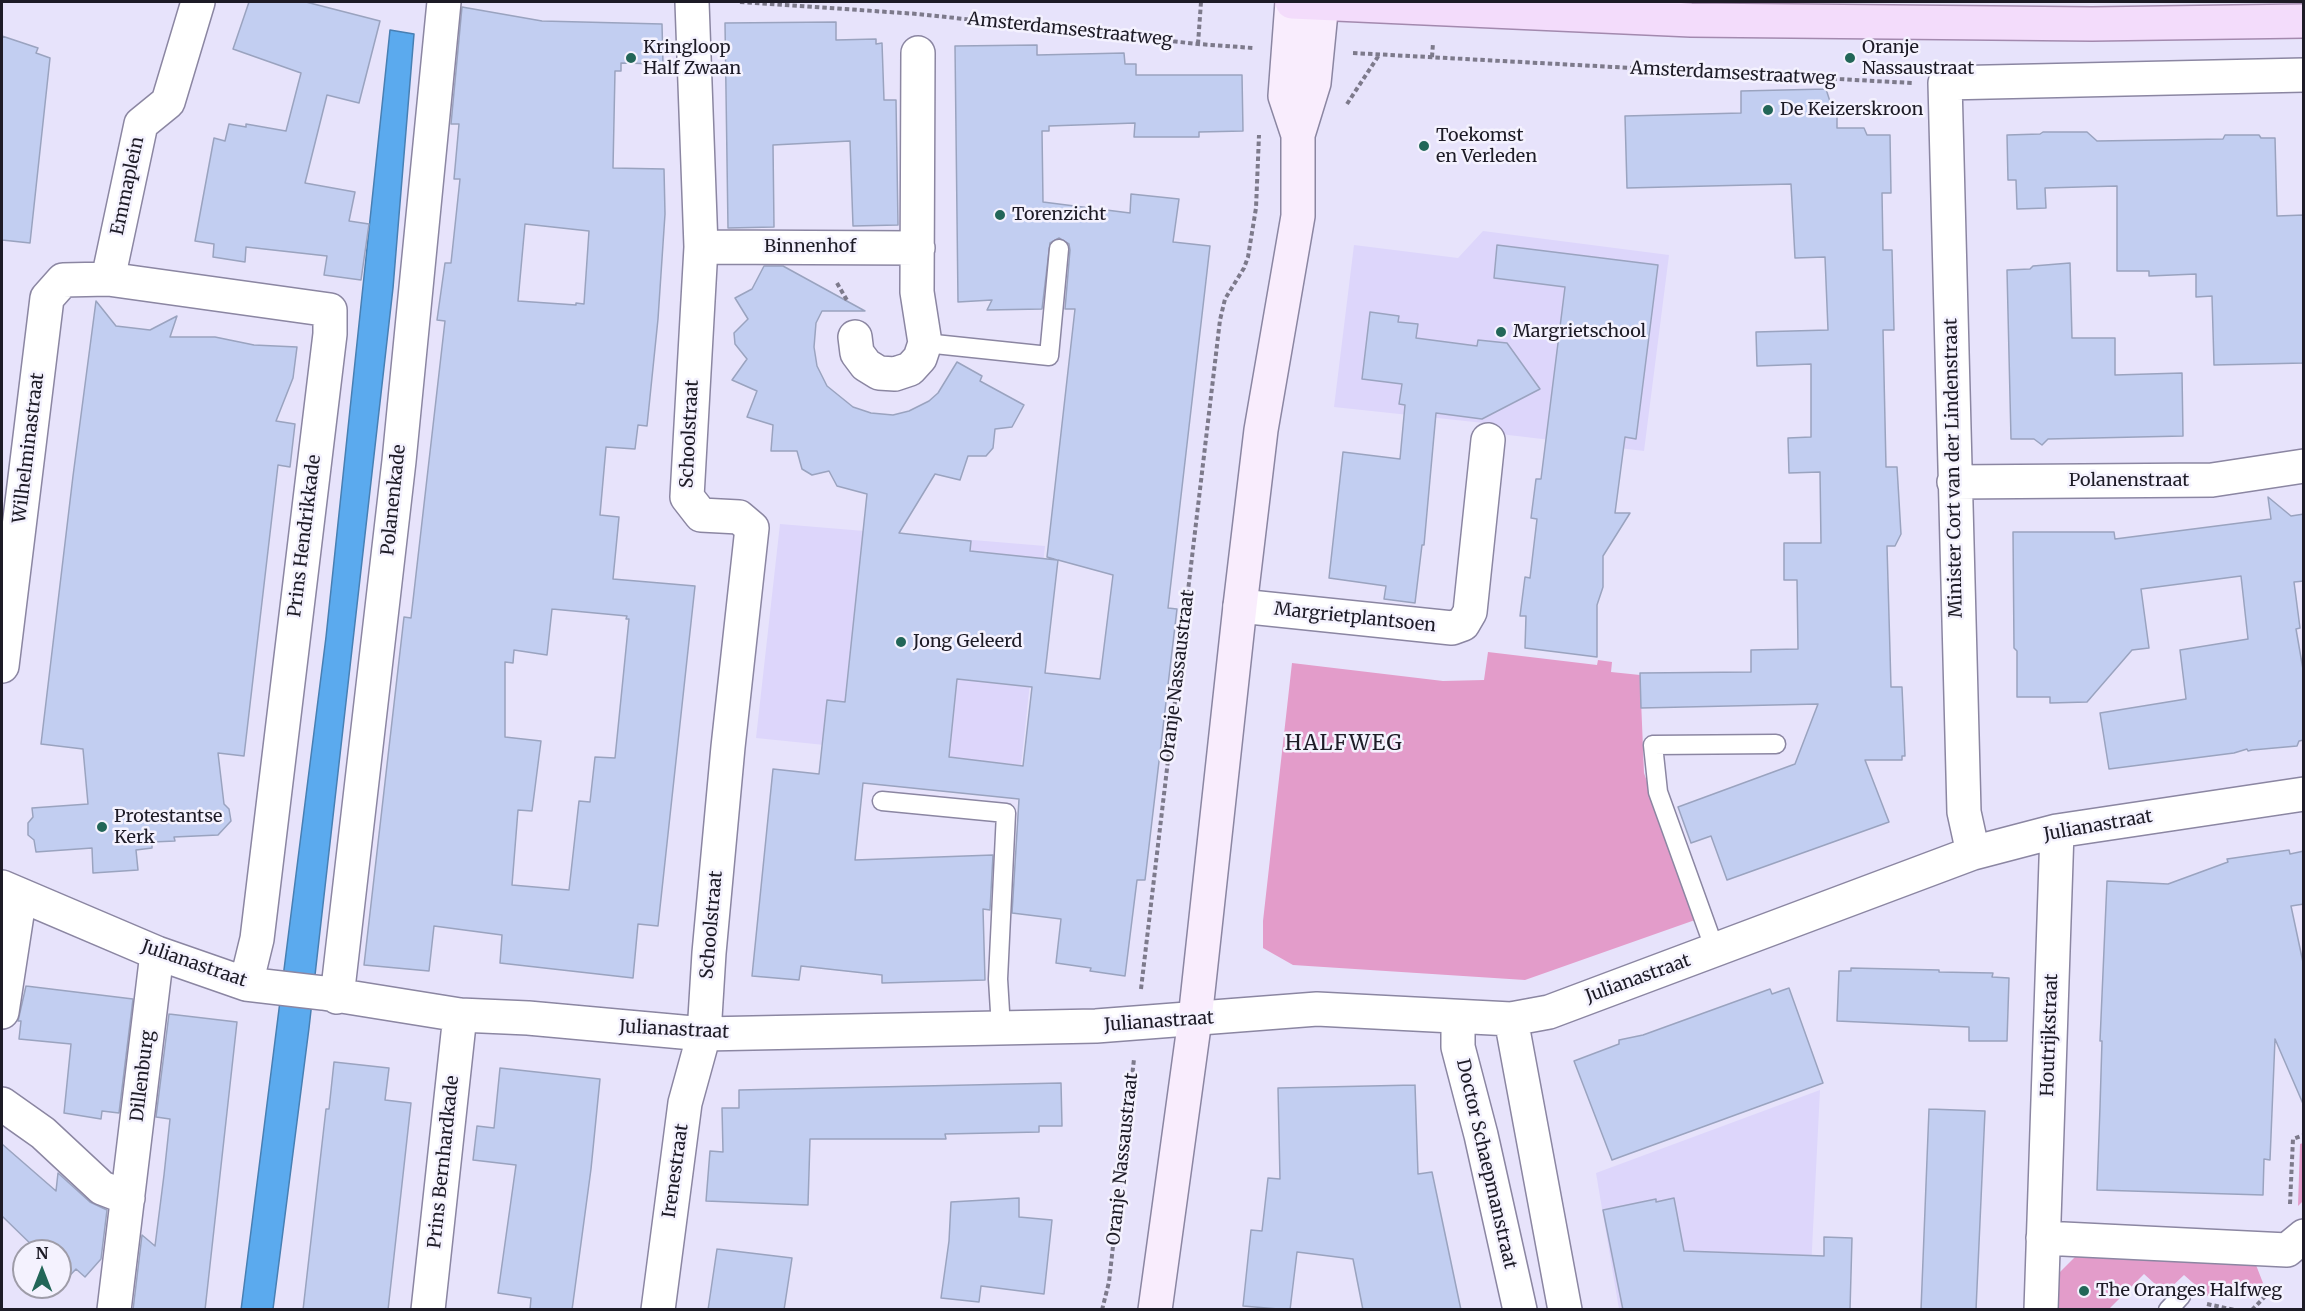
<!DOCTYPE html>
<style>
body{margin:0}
#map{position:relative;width:2305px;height:1311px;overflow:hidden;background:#e7e3fb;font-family:Merriweather,serif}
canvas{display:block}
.frame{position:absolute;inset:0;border:3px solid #1d1b26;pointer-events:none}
.north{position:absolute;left:12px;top:1239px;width:60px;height:60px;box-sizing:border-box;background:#f4f2fe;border:2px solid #9e9ca8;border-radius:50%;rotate:0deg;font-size:16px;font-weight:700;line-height:24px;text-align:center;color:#1d1b26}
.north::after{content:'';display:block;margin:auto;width:21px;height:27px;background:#226658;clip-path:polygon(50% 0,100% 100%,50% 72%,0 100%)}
</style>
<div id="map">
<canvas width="2305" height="1311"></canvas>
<div class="frame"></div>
<div class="north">N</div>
</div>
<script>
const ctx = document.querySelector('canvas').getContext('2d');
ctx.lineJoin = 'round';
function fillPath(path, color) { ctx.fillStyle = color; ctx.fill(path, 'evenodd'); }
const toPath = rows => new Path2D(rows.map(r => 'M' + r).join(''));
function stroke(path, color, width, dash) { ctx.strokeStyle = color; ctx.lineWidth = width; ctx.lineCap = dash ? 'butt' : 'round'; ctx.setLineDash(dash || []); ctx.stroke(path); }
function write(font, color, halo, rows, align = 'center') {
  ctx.font = font + ' Merriweather,serif'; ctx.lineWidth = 5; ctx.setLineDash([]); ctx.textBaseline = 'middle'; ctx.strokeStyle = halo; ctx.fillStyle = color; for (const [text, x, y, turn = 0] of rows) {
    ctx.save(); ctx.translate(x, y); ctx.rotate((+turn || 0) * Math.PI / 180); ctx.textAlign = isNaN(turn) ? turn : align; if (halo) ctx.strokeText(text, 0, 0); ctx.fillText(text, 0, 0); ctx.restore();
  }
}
const built = toPath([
 [1483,231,1669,255,1644,451,1500,434,1484,423,1334,407,1354,245,1458,258],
 [780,524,1045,546,1021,765,756,738],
 [1820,1090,1809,1309,1619,1309,1596,1173]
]);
const green = toPath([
 [1488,652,1597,665,1598,660,1612,662,1611,672,1640,675,1644,773,1695,920,1525,980,1293,965,1263,948,1263,921,1292,663,1443,681,1484,680],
 [2303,1143,2303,1201,2298,1206,2300,1144],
 [2076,1256,2256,1265,2263,1283,2253,1298,2208,1296,2184,1275,2165,1293,2144,1274,2109,1309,2056,1310,2057,1275]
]);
const water = toPath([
 [390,30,414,34,393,288,309,1028,273,1309,241,1310,326,637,390,30]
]);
const building = toPath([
 [249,2,306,2,380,21,359,103,327,95,305,183,355,192,349,221,369,224,361,280,324,275,327,256,246,247,245,262,213,257,214,244,195,241,214,138,225,141,229,124,246,127,246,124,286,131,301,73,233,49,249,2],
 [462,7,542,21,662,24,663,64,621,63,621,71,615,71,613,168,664,169,665,214,658,319,647,426,638,425,635,449,606,447,600,515,619,517,613,579,695,586,658,926,638,924,633,978,500,963,502,935,434,926,429,971,364,965,404,617,411,618,445,321,437,320,445,263,451,263,460,179,454,179,459,124,451,124,462,7],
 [525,224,589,231,584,304,576,303,576,305,518,301,525,224],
 [552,609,627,616,626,619,629,619,615,758,595,757,590,802,579,801,569,890,512,885,518,810,532,811,541,741,505,737,505,662,513,663,514,650,547,655,552,609],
 [836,22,836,40,876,39,876,44,882,43,884,100,896,100,898,225,853,226,850,141,773,145,774,227,728,228,725,23,836,22],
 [2,36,38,48,36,53,50,58,30,243,2,240,2,36],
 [1037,45,1037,55,1124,53,1125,64,1136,64,1136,75,1242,75,1243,131,1199,132,1199,137,1134,137,1135,123,1049,126,1049,131,1042,131,1043,202,1130,213,1131,194,1179,199,1173,242,1210,246,1168,608,1177,609,1145,880,1137,880,1125,976,1090,971,1091,968,1056,963,1061,919,1012,913,1019,799,863,783,855,860,993,855,990,910,983,909,985,980,882,983,882,975,801,966,799,980,752,976,773,769,819,774,827,700,845,702,867,494,837,486,829,471,812,475,802,469,797,451,771,451,773,425,747,417,757,391,732,380,747,359,735,344,734,333,748,319,735,298,752,289,764,266,783,266,865,311,822,311,816,323,814,347,817,366,827,386,853,407,871,413,893,415,909,411,929,401,938,393,957,362,982,376,980,381,1024,405,1012,427,995,429,993,448,986,456,968,456,960,480,935,474,899,533,971,541,970,551,1057,560,1047,557,1075,309,1065,309,1070,250,1069,244,1059,238,1050,243,1042,309,987,310,992,300,958,302,955,46,1037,45],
 [1058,560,1113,575,1100,679,1045,673,1058,560],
 [957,679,1032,687,1023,766,949,757,957,679],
 [1826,89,1833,111,1837,111,1837,128,1864,128,1867,135,1890,135,1891,193,1882,193,1883,250,1892,250,1894,330,1883,330,1886,467,1897,467,1901,534,1895,546,1887,546,1891,687,1902,687,1905,756,1902,756,1902,760,1865,760,1889,822,1727,880,1711,836,1691,843,1678,807,1795,764,1818,704,1641,708,1640,673,1751,672,1751,650,1798,649,1797,580,1784,580,1784,543,1821,543,1820,472,1789,473,1788,438,1811,437,1811,364,1757,366,1756,332,1828,330,1825,257,1795,258,1791,184,1627,188,1625,116,1741,113,1741,91,1826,89],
 [2043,132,2087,132,2097,141,2223,139,2225,135,2259,135,2261,138,2275,138,2277,216,2304,215,2304,363,2214,365,2212,296,2196,297,2196,274,2149,276,2149,271,2117,271,2117,186,2045,188,2046,208,2017,209,2016,180,2008,180,2007,135,2040,134,2043,132],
 [1497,245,1658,265,1636,439,1625,437,1615,513,1630,513,1603,556,1603,587,1597,605,1597,657,1525,648,1526,616,1520,616,1525,577,1530,578,1537,519,1531,518,1536,479,1541,479,1565,287,1494,278,1497,245],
 [2070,263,2072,338,2115,338,2115,375,2182,373,2183,436,2048,439,2042,445,2034,439,2011,439,2007,270,2030,269,2033,266,2070,263],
 [96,301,116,326,150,330,177,316,170,337,215,337,254,345,297,347,293,378,276,421,295,424,290,467,278,465,244,756,218,753,224,804,229,809,231,821,218,835,174,837,175,841,152,842,152,848,136,850,138,870,93,873,92,848,36,852,34,840,28,835,28,823,33,817,32,808,88,804,83,749,41,744,73,476,96,301],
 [1370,312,1399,316,1398,322,1418,324,1416,338,1477,346,1478,340,1507,343,1540,389,1482,419,1436,413,1424,545,1422,545,1415,603,1384,599,1386,586,1329,578,1343,452,1400,459,1405,405,1399,404,1402,384,1362,379,1370,312],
 [2268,497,2291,516,2304,514,2304,581,2294,582,2300,628,2296,629,2304,675,2304,740,2299,741,2297,746,2252,750,2248,751,2247,749,2234,753,2109,769,2100,713,2186,699,2180,650,2248,639,2241,576,2141,589,2149,648,2132,650,2087,702,2050,703,2050,697,2017,697,2017,651,2014,648,2013,532,2114,532,2115,539,2271,519,2268,497],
 [2289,850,2290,854,2304,851,2304,904,2291,906,2304,967,2304,1106,2275,1039,2270,1160,2264,1159,2263,1195,2097,1190,2100,1107,2102,1041,2100,1041,2107,881,2168,884,2228,862,2227,859,2289,850],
 [1851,968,1939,970,1939,972,1993,973,1992,977,2009,978,2007,1041,1969,1041,1969,1027,1837,1021,1839,971,1851,971,1851,968],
 [26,986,133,999,119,1113,102,1111,101,1119,64,1113,71,1044,19,1039,21,1021,18,1021,26,986],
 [1789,988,1823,1083,1612,1160,1574,1061,1619,1044,1619,1040,1643,1035,1770,989,1772,994,1789,988],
 [169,1014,237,1022,205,1310,133,1310,142,1235,155,1246,164,1175,170,1119,156,1117,169,1014],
 [334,1062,389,1068,385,1100,411,1103,388,1310,303,1310,326,1109,329,1109,334,1062],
 [500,1068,600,1079,591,1169,572,1310,530,1310,531,1298,498,1293,516,1165,473,1160,477,1126,494,1128,500,1068],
 [1061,1083,1062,1126,1039,1126,1039,1132,945,1134,946,1139,810,1139,808,1205,706,1201,710,1151,723,1152,722,1108,739,1108,739,1090,1061,1083],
 [1415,1085,1418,1174,1432,1172,1461,1310,1363,1310,1353,1259,1297,1252,1290,1310,1243,1306,1251,1230,1262,1231,1268,1178,1280,1179,1278,1088,1415,1085],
 [1929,1109,1985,1111,1976,1310,1921,1310,1929,1109],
 [2,1144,56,1191,58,1173,90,1202,107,1210,101,1259,85,1277,76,1269,60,1286,60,1251,38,1251,2,1216,2,1144],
 [1019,1198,1019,1217,1052,1220,1044,1294,981,1286,979,1302,941,1298,949,1241,951,1202,1019,1198],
 [1674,1198,1684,1251,1824,1256,1824,1237,1852,1238,1850,1310,1623,1310,1603,1210,1656,1199,1656,1202,1674,1198],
 [717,1249,792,1258,784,1310,708,1310,717,1249]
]);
const path = toPath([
 [740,2,918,14,1198,44,1253,48],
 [1198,44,1201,2],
 [1353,53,1912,83],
 [1432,57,1433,43],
 [1347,104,1379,55],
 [837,283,848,302],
 [1141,989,1220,320,1225,299,1244,268,1248,257,1256,208,1259,135],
 [2290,1204,2293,1139,2304,1135],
 [2207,1304,2235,1310],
 [1102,1310,1109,1282,1134,1059],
 [2252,1310,2277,1284]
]);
const service = toPath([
 [925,343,1049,356,1059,249],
 [882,801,1006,813,998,979,1001,1028],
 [1715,950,1658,792,1653,745,1776,744],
 [2168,1310,2181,1296]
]);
const minor = toPath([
 [701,247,918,248],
 [108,279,141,124,168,102,198,2],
 [855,337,857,353,866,365,879,373,895,374,910,369,920,358,925,343,917,292,918,53],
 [1954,482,2212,480,2304,466],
 [1240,606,1452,628,1463,624,1470,612,1488,440],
 [2,666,47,298,63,280,108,279,330,310,330,334,257,939,246,984],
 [1973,853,1964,812,1945,83,2304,75],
 [2,887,157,953,246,984,323,993,460,1015,528,1018,704,1034,1096,1026,1317,1009,1511,1019,1549,1012,1973,853,2057,831,2304,794],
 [337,997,399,461,444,2],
 [2,1012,20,895],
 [1458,1018,1458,1047,1481,1135,1520,1310],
 [1511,1019,1565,1310],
 [2,1104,43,1133,102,1188,128,1198],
 [2043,1238,2287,1250,2304,1236],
 [114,1310,157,953],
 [428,1310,460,1015],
 [658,1310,685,1103,704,1034,709,953,728,747,752,528,739,517,701,515,687,497,701,247,692,2],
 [2041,1310,2057,831]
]);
const secondary = toPath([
 [1298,135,1314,83,1322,2],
 [1155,1310,1195,1019,1240,606,1261,430,1298,216,1298,135,1285,96,1292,2]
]);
const primary = toPath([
 [1292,2,1691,20,2092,24,2304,21]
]);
const markers = [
 [631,58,6,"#226658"],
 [1850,58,6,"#226658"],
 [1768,110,6,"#226658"],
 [1424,146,6,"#226658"],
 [1000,215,6,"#226658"],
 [1501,332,6,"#226658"],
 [901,642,6,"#226658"],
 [102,827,6,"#226658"],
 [2084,1291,6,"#226658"]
];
const streetNames = [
 ["Amsterdamsestraatweg",1070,30,6],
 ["Amsterdamsestraatweg",1733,74,3],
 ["Emmaplein",128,186,-78],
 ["Binnenhof",810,247],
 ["Schoolstraat",690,434,-87],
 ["Wilhelminastraat",29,448,-83],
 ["Minister Cort van der Lindenstraat",1954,468,-91],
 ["Polanenstraat",2129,481],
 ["Polanenkade",394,500,-84],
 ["Prins Hendrikkade",305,536,-83],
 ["Margrietplantsoen",1355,618,6],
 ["Oranje Nassaustraat",1178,676,-83],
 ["Julianastraat",2098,826,-10],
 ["Schoolstraat",712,925,-85],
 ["Julianastraat",194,964,19],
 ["Julianastraat",1638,979,-20],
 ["Julianastraat",1159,1022,-4],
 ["Julianastraat",674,1030,3],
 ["Houtrijkstraat",2050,1035,-88],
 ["Dillenburg",143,1076,-83],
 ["Oranje Nassaustraat",1123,1159,-84],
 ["Prins Bernhardkade",444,1162,-84],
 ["Doctor Schaepmanstraat",1486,1164,77],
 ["Irenestraat",676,1171,-82]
];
const poiNames = [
 ["Kringloop",643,48],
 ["Half Zwaan",643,69],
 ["Oranje",1862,48],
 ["Nassaustraat",1862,69],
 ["De Keizerskroon",1780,110],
 ["Toekomst",1436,136],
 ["en Verleden",1436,157],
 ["Torenzicht",1012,215],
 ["Margrietschool",1513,332],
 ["Jong Geleerd",913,642],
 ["Protestantse",114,817],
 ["Kerk",114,838],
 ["The Oranges Halfweg",2096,1291]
];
const quarterNames = [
 ["HALFWEG",1344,744]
];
fillPath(built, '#ddd6fb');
fillPath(green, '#e39cca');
fillPath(water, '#5baaee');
stroke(water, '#487fb2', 1.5);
fillPath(building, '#c2cef1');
stroke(building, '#9aa3bf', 1.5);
stroke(service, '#8b86a2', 21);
stroke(minor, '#8b86a2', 36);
stroke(secondary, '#8b86a2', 36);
stroke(primary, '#a389ae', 36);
stroke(path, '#7d7a8b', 4, [4.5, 3]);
stroke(service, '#fff', 18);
stroke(minor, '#fff', 33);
stroke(secondary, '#f9edfd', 33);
stroke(primary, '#f3dcfb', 33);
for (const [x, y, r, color] of markers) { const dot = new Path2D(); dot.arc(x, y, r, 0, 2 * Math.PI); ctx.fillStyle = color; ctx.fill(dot); stroke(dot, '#f4f2fe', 2); }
write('18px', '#1d1b26', '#f4f2fe', streetNames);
write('18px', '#1d1b26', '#f4f2fe', poiNames, 'left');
ctx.letterSpacing = '1.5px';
write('21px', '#1d1b26', '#f4f2fe', quarterNames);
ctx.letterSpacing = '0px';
</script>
